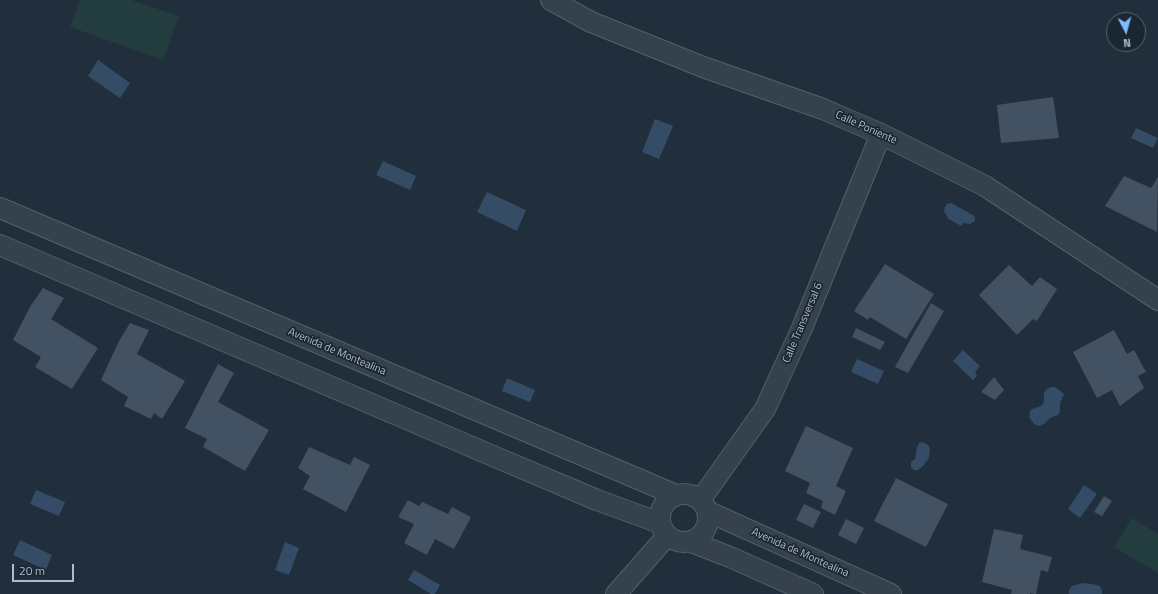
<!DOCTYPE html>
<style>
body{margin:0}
#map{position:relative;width:1158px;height:594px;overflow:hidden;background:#212f3d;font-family:"Titillium Web",sans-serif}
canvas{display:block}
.north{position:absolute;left:1106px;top:12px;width:40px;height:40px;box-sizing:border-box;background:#1a2632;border:1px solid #56626e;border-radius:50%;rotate:174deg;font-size:11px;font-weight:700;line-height:16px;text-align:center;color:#b0bcc9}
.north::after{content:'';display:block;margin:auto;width:14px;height:18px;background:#7fbaff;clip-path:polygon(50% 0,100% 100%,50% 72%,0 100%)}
.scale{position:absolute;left:12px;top:564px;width:62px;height:18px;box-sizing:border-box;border:2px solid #b0bcc9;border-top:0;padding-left:5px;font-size:12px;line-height:14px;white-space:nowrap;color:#b0bcc9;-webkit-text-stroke:3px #1a2632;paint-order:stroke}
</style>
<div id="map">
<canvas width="1158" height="594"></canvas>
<div class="north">N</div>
<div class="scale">20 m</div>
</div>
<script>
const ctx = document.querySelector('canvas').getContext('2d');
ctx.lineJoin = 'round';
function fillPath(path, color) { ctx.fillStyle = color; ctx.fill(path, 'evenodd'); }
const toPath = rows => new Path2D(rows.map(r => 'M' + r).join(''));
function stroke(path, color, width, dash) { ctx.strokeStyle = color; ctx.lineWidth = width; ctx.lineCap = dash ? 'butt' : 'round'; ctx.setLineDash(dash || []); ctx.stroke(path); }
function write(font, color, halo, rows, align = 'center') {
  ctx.font = font + ' "Titillium Web",sans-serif'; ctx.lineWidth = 3.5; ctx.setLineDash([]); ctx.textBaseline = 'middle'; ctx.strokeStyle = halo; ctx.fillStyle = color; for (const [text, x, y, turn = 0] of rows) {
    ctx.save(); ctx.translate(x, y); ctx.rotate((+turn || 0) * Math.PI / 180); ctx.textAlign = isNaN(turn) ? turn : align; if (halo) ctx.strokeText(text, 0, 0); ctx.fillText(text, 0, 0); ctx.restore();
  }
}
const green = toPath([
 [80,0,131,0,179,16,163,60,70,27],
 [1132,518,1158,534,1158,573,1114,547]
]);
const water = toPath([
 [98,60,130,83,120,98,88,76],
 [655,119,673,126,659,159,642,152],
 [1136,128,1158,138,1153,148,1131,138],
 [383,161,416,176,410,190,376,175],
 [487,192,526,210,517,231,477,212],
 [951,203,973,215,975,218,975,221,970,224,963,223,961,226,947,218,948,217,944,212,945,207,947,204],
 [963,350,980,366,975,372,977,376,973,380,953,361],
 [857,359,884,371,878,384,851,372],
 [507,378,535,390,530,402,502,391],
 [1051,387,1055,387,1064,394,1060,404,1060,412,1058,415,1050,418,1044,424,1039,426,1034,424,1029,417,1030,411,1032,409,1041,406,1044,402,1044,393,1047,389],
 [922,442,928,445,930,449,929,458,923,466,918,470,914,470,911,467,911,463,912,461,915,459,917,448,919,443],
 [1084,485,1097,494,1080,518,1068,509],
 [36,490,65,502,59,516,30,504],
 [20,540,52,555,46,570,13,555],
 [285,542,299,548,289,575,275,570],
 [414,570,440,585,435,594,431,594,408,580],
 [1083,583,1092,584,1100,586,1102,591,1102,594,1069,594,1069,590,1072,586]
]);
const building = toPath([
 [1053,97,1059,138,1001,143,997,105],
 [1124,176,1151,188,1158,177,1157,232,1105,206],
 [885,264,934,294,906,339,870,317,868,320,854,311],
 [1009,265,1032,286,1040,277,1057,289,1037,321,1033,319,1017,335,979,295],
 [43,288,64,298,51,319,98,348,72,389,35,367,41,357,13,340,30,307],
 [931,303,944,311,908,373,895,367],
 [130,323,149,330,137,354,185,381,162,419,154,413,151,419,124,406,128,397,101,380,119,341],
 [856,328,885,342,880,350,852,337],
 [1114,330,1127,354,1134,350,1146,372,1138,376,1144,388,1120,406,1112,390,1097,398,1073,352],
 [218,364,234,373,218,402,269,430,245,471,203,447,207,439,185,428],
 [994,377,1004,390,995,400,981,392],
 [806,426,853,448,836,486,846,491,835,515,821,508,823,501,806,493,810,483,785,471],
 [309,447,350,465,354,457,370,465,346,512,303,489,310,476,298,468],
 [896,478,948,504,926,547,874,521],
 [1104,496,1112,501,1102,516,1094,512],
 [408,500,419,506,422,502,448,514,452,507,471,517,454,549,435,539,427,555,404,543,414,524,398,517],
 [804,504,821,512,813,528,796,520],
 [846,519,864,528,856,544,838,535],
 [994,529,1023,535,1020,549,1052,557,1048,572,1041,570,1036,594,1030,593,1030,594,1011,594,1012,590,982,582]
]);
const minor = toPath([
 [551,0,591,22,703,67,823,109,881,134,985,186,1158,300],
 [0,208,676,495],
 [0,245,493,456,597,500,660,523],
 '660 518a24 24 0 1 1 48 0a24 24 0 1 1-48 0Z',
 [701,499,765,409,802,328,881,134],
 [709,512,891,594],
 [691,542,730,557,813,594],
 [616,594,667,536]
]);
const streetNames = [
 ["Calle Poniente",866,128,24],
 ["Calle Transversal 6",803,323,-67],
 ["Avenida de Montealina",337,352,23],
 ["Avenida de Montealina",800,553,24]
];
fillPath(green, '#233d3e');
fillPath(water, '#344c66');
fillPath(building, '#425262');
stroke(minor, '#535f6b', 22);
stroke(minor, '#35414d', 20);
write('11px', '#b0bcc9', '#1a2632', streetNames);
</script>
